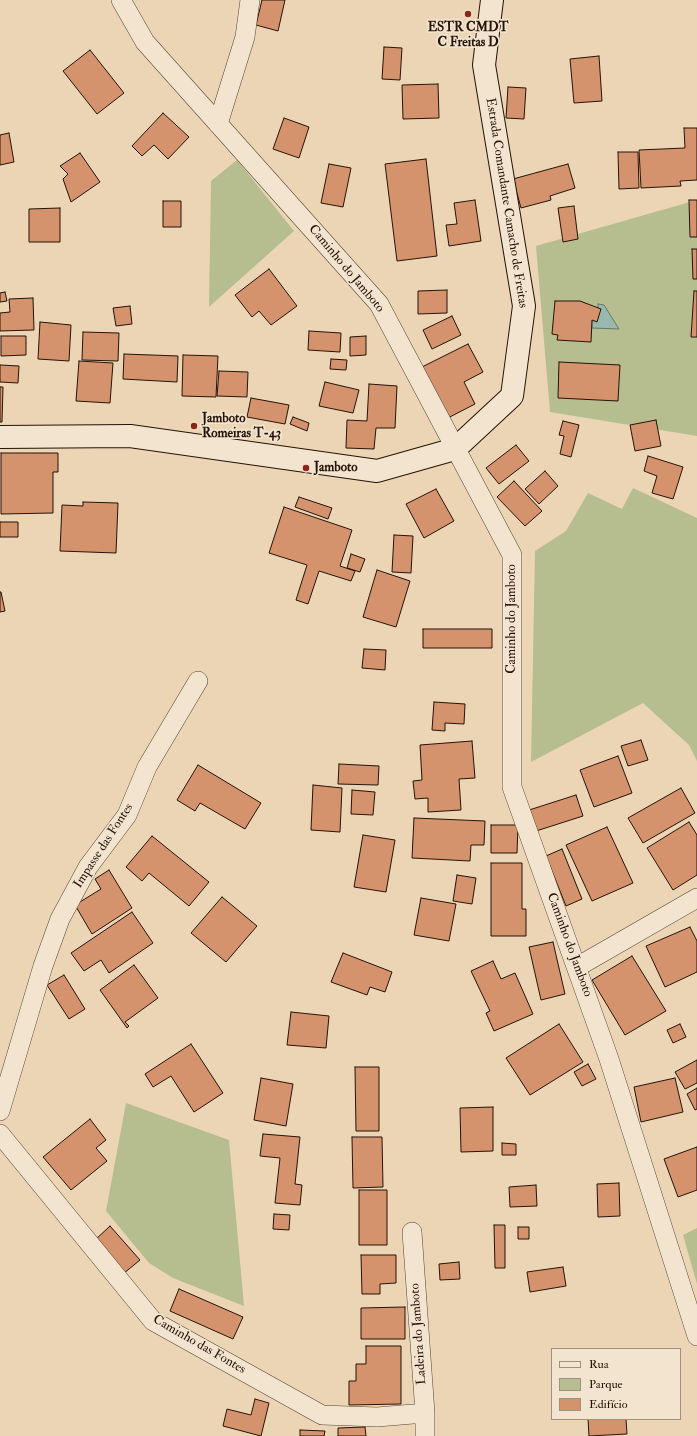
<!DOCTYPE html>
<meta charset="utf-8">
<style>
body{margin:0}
#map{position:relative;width:697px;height:1436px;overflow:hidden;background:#ebd5b5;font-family:"IM FELL Double Pica",serif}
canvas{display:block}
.legend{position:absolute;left:551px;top:1348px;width:130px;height:72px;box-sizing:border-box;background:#f2e4cf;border:1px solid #a0907f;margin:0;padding:5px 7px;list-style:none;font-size:12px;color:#251307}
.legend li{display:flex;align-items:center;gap:8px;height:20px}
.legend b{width:20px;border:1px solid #a0907f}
</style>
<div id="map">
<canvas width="697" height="1436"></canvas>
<ul class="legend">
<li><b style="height:5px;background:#f2e4cf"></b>Rua</li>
<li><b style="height:11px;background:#b6bd8e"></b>Parque</li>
<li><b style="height:11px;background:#d4926d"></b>Edifício</li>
</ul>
</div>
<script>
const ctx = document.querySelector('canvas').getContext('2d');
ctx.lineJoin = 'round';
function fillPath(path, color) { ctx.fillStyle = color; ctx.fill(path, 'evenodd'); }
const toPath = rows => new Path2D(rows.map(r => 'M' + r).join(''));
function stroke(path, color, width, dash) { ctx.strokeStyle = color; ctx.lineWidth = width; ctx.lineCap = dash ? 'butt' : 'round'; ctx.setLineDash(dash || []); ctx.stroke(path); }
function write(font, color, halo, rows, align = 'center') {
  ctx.font = font + ' "IM FELL Double Pica",serif'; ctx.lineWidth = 3.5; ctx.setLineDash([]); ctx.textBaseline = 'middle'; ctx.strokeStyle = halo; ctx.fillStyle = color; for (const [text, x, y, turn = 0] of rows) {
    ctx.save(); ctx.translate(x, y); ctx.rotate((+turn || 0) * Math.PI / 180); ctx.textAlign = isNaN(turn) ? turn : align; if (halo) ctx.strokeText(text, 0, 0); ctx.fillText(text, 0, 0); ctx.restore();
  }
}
const green = toPath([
 [237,160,294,231,209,307,211,181],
 [697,200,697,436,550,412,536,246],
 [633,488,697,518,697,761,689,745,643,703,531,762,535,551,566,531,588,493,622,509],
 [126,1103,229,1140,244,1306,173,1278,149,1263,106,1211],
 [697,1228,697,1284,683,1235]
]);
const water = toPath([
 [598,304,604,305,619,329,592,328,592,320,601,309,598,308,598,304]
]);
const building = toPath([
 [262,0,285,0,278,31,256,25,262,0],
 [384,47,402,48,400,80,382,79,384,47],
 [90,50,124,93,97,114,63,71,90,50],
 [599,56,602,101,574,103,570,59,599,56],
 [438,84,439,118,403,119,402,85,438,84],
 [508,87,526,88,524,119,506,118,508,87],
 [163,113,189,137,168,159,154,145,142,156,132,146,163,113],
 [284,118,309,127,299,158,273,149,284,118],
 [684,128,697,128,697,180,680,181,681,186,641,188,639,150,685,148,684,128],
 [9,133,14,162,0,165,0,135,9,133],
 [618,152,638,152,639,188,619,189,618,152],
 [80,153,100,182,71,202,63,179,68,174,60,166,80,153],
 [426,159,437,256,397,261,385,164,426,159],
 [329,164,351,168,343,207,321,203,329,164],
 [568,164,575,188,550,196,551,200,521,208,513,179,568,164],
 [475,200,481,241,449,246,446,225,457,224,454,203,475,200],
 [689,200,697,200,697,237,690,237,689,200],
 [163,201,181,201,181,227,163,227,163,201],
 [574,206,578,239,563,242,558,208,574,206],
 [60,208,60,242,29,242,29,209,60,208],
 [692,249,697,249,697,279,693,279,692,249],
 [269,269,297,306,271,325,259,311,252,317,235,295,269,269],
 [447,290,447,313,418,314,418,291,447,290],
 [694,291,697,291,697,337,691,337,694,291],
 [5,292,7,301,0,302,0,293,5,292],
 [33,298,34,330,0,331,0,313,10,312,9,299,33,298],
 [555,301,580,301,601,309,597,322,592,320,591,342,557,340,558,335,552,334,555,301],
 [130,306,132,324,116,326,113,308,130,306],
 [452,316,461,335,432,349,423,330,452,316],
 [40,322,71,325,69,361,38,359,40,322],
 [309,331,341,333,340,352,308,350,309,331],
 [83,332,119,333,118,361,82,360,83,332],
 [1,336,26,336,26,355,1,356,1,336],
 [366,336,366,355,350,356,350,337,366,336],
 [468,344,483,372,464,382,475,404,442,421,416,370,468,344],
 [124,354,178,356,177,382,123,379,124,354],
 [183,355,218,356,216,397,182,396,183,355],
 [331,359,347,360,346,370,330,369,331,359],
 [79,361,113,363,110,403,76,401,79,361],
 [559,362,620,365,618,401,558,398,559,362],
 [0,365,19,366,18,383,0,382,0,365],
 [219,371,248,372,247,397,217,396,219,371],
 [325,382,359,390,353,413,319,406,325,382],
 [369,384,397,386,395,428,376,428,374,449,346,448,347,420,367,421,369,384],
 [0,387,3,387,2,422,0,422,0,387],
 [251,398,289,405,285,424,247,417,251,398],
 [293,417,309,423,307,431,290,424,293,417],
 [656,420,661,446,635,451,630,425,656,420],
 [563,421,579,425,571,457,560,454,564,436,559,435,563,421],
 [516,445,529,461,499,484,486,468,516,445],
 [1,453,58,453,58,472,53,472,53,513,1,514,1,453],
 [648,456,683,467,673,499,652,493,657,476,644,471,648,456],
 [545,471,558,486,539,504,525,489,545,471],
 [514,481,542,511,525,526,497,497,514,481],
 [436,489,454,521,424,538,406,504,436,489],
 [299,497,332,508,328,519,295,507,299,497],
 [83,502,118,503,116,553,60,551,62,505,83,506,83,502],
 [284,507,352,530,340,566,355,571,351,581,319,571,308,604,296,600,307,565,269,553,284,507],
 [0,522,18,522,18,537,0,537,0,522],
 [394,535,413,536,411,573,392,572,394,535],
 [351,554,365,559,360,572,347,568,351,554],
 [377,570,410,581,396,627,363,617,377,570],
 [0,592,1,592,5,611,0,612,0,592],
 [423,629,492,629,492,648,423,648,423,629],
 [364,649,386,650,385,670,362,668,364,649],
 [434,702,465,704,464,724,445,723,445,731,432,730,434,702],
 [641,740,648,760,628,766,621,746,641,740],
 [472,741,475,778,459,779,461,810,428,812,428,798,415,799,413,781,422,780,420,745,472,741],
 [618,756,632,793,594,807,580,770,618,756],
 [339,764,379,766,378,785,338,784,339,764],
 [198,765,261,803,245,829,200,803,195,811,177,800,198,765],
 [313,785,342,788,340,832,311,830,313,785],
 [681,788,695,813,643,843,628,818,681,788],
 [352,790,375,792,373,815,351,814,352,790],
 [576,795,583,816,533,832,526,811,576,795],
 [414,818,485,821,484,845,471,845,470,861,412,858,414,818],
 [689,822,697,835,697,875,673,890,647,848,689,822],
 [491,825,518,825,517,853,491,853,491,825],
 [607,827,633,883,592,901,566,845,607,827],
 [363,835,395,840,386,892,354,887,363,835],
 [152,836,209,882,189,906,149,873,142,881,126,867,152,836],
 [562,849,582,899,566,906,546,856,562,849],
 [491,863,522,863,522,909,526,909,526,936,491,936,491,863],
 [109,870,132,908,92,934,75,905,101,889,95,879,109,870],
 [457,875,476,878,472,904,453,901,457,875],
 [222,897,257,926,226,962,191,933,222,897],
 [421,898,456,904,449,941,414,935,421,898],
 [132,912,153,943,109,973,101,960,84,971,71,953,132,912],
 [690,927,697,941,697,972,665,987,646,946,690,927],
 [553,942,565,994,541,1000,529,947,553,942],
 [343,953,392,972,385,992,370,987,367,995,331,982,343,953],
 [632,956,666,1011,625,1035,592,980,632,956],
 [493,961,501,979,515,973,533,1014,494,1031,486,1013,490,1011,471,971,493,961],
 [134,965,158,998,125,1022,129,1026,127,1028,100,990,134,965],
 [64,975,85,1009,69,1019,47,985,64,975],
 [291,1012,329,1016,326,1048,287,1045,291,1012],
 [559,1024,583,1062,530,1095,506,1058,559,1024],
 [680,1024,686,1037,673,1043,667,1030,680,1024],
 [191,1044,223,1093,194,1112,171,1076,153,1087,145,1074,191,1044],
 [697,1060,697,1083,685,1089,675,1072,697,1060],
 [588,1064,596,1079,582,1086,574,1072,588,1064],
 [355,1067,379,1067,379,1131,356,1131,355,1067],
 [261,1078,293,1084,286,1126,254,1120,261,1078],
 [675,1078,683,1112,641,1122,634,1087,675,1078],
 [697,1088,697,1109,695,1110,687,1094,697,1088],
 [493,1107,493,1151,461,1152,460,1108,493,1107],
 [90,1119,106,1140,96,1148,107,1161,71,1190,43,1157,90,1119],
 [263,1134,300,1137,295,1184,302,1185,300,1205,275,1203,280,1158,260,1156,263,1134],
 [352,1137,382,1137,383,1187,353,1188,352,1137],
 [502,1143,516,1144,516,1155,502,1155,502,1143],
 [697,1147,697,1190,678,1197,664,1159,697,1147],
 [619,1183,620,1216,598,1217,597,1184,619,1183],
 [536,1185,537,1206,510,1207,509,1187,536,1185],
 [359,1190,387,1190,387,1245,359,1245,359,1190],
 [274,1214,290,1215,289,1230,273,1229,274,1214],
 [494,1225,505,1225,505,1268,495,1268,494,1225],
 [110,1226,140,1260,123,1274,94,1241,110,1226],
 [518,1227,529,1227,529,1239,518,1239,518,1227],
 [361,1255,396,1255,396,1283,380,1284,380,1294,362,1294,361,1255],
 [459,1262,460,1279,440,1280,439,1264,459,1262],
 [563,1267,566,1286,530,1292,527,1272,563,1267],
 [179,1289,243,1317,233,1339,170,1311,179,1289],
 [405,1307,405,1339,361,1339,361,1308,405,1307],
 [366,1346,401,1346,401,1404,349,1405,349,1381,356,1381,356,1364,366,1364,366,1346],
 [255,1399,269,1403,261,1436,223,1426,227,1409,251,1415,255,1399],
 [588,1419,626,1419,627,1434,589,1436,588,1419],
 [365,1427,366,1436,338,1436,338,1428,365,1427],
 [300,1430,325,1431,324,1436,300,1436,300,1430]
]);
const street = toPath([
 [121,0,145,42,379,304,512,555,512,787,609,1059,697,1336],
 [218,124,245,37,250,0],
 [577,967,697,898],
 [0,1111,43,966,60,919,88,867,127,815,147,767,198,681],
 [0,1134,153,1321,322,1415,377,1417,425,1413],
 [412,1232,425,1413,425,1436]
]);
const secondary = toPath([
 [0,437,130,436,377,471,455,449,512,396,524,306,484,65,492,0]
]);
const markers = [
 [468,14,4,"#8f2418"],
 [194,426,4,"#8f2418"],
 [306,468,4,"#8f2418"]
];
const poiNames = [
 ["ESTR CMDT",468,28,"center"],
 ["C Freitas D",468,43,"center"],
 ["Jamboto",202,419],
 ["Romeiras T-43",202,434],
 ["Jamboto",314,468]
];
const streetNames = [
 ["Estrada Comandante Camacho de Freitas",506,203,81],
 ["Caminho do Jamboto",346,269,50],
 ["Caminho do Jamboto",512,619,-90],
 ["Impasse das Fontes",104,846,-57],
 ["Caminho do Jamboto",569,945,70],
 ["Ladeira do Jamboto",419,1334,-94],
 ["Caminho das Fontes",199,1345,30]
];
fillPath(green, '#b6bd8e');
fillPath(water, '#98b8b0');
stroke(water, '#6a766c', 1);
fillPath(building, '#d4926d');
stroke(building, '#251307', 1);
stroke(street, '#564432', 20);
stroke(secondary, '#251307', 24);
stroke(street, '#f2e4cf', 19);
stroke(secondary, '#f2e4cf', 22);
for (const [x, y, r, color] of markers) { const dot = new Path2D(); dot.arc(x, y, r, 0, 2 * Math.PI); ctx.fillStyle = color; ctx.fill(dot); stroke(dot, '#f2e4cf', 1.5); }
write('bold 13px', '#251307', '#f2e4cf', poiNames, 'left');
write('13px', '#251307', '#f2e4cf', streetNames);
</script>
